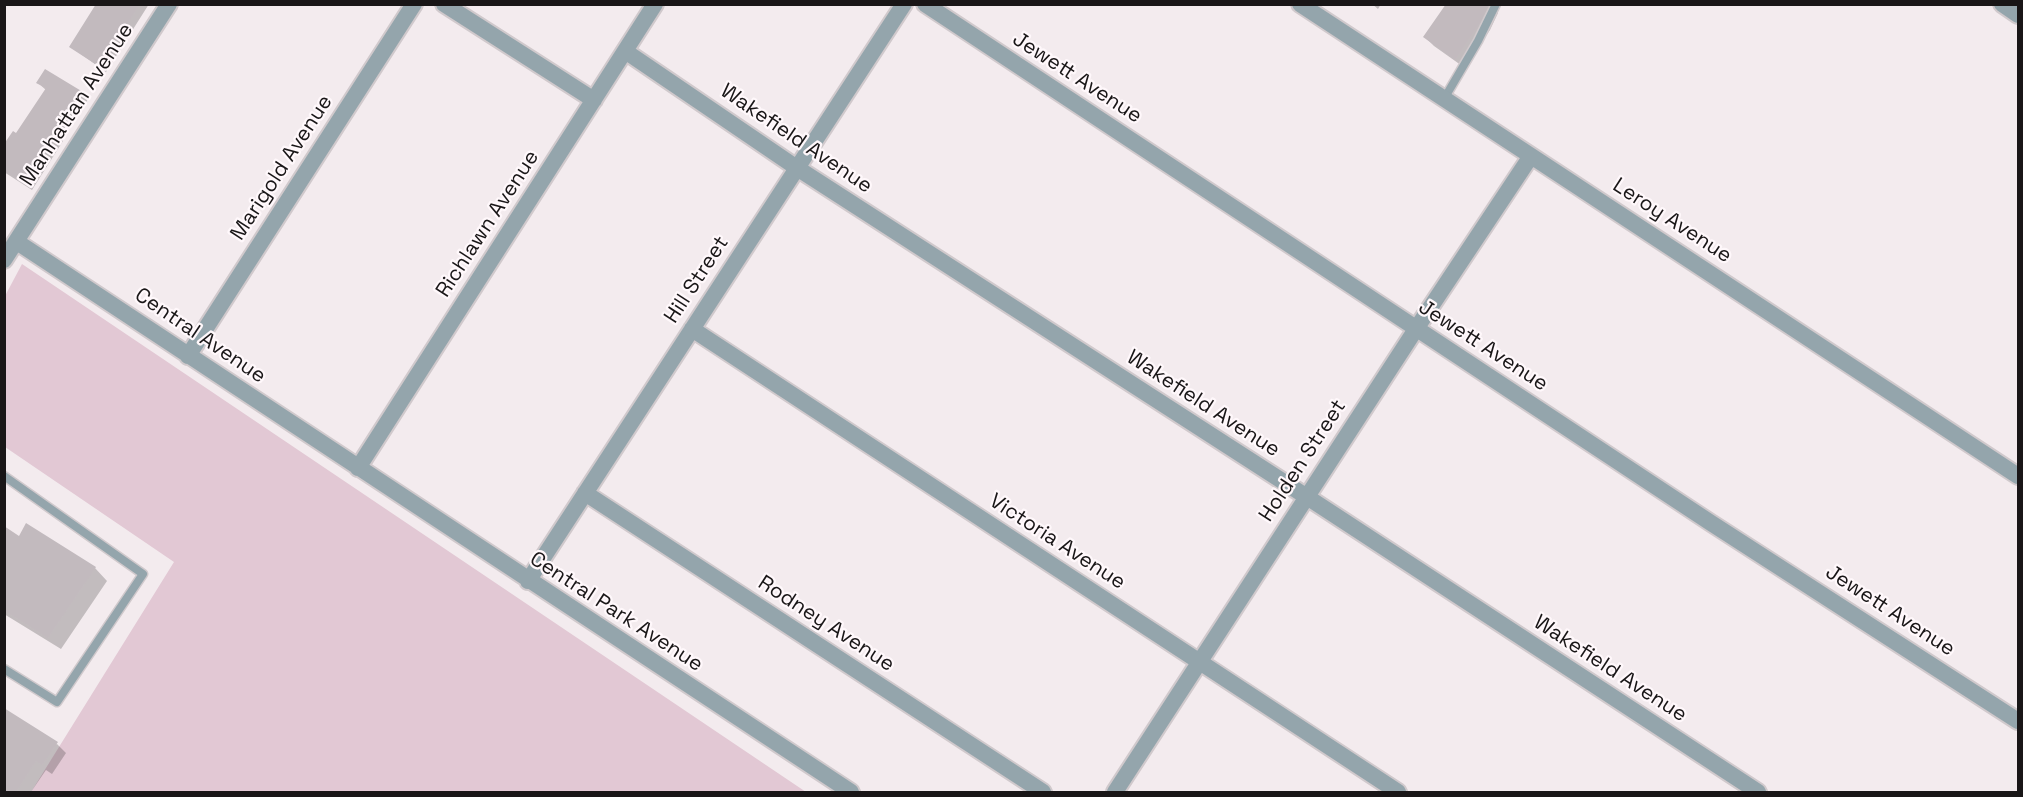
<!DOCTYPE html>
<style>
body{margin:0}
#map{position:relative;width:2023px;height:797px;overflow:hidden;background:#f3ebee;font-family:"Space Grotesk",sans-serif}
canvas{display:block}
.frame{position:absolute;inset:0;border:6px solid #191617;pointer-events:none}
</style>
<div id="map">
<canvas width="2023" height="797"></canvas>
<div class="frame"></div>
</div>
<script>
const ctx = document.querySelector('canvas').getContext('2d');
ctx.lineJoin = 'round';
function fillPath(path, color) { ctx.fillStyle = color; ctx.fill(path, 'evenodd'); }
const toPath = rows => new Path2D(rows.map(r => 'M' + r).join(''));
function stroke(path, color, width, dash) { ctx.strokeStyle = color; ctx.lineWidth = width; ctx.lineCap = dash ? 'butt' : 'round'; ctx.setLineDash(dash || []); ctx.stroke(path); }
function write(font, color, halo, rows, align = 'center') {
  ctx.font = font + ' "Space Grotesk",sans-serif'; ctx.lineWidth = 4.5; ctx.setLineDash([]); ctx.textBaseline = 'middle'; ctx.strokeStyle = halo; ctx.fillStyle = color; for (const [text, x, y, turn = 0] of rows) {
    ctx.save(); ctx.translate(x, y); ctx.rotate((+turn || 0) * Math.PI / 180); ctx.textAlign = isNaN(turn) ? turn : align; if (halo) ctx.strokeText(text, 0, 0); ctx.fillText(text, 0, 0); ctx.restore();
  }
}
const green = toPath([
 [22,264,806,792,31,792,174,562,5,447,5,296]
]);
const shadow = toPath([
 [97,4,149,4,106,72,71,47],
 [1372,4,1381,4,1378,9],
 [1448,4,1490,4,1498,13,1490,30,1465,68,1434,46,1425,37],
 [45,71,82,93,88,99,81,111,77,108,59,137,63,141,32,190,4,172,4,147,16,135,46,90,38,83],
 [4,528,20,538,95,568,107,581,61,649,4,614],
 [57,744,66,753,52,774,46,770,31,792,4,792,4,762]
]);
const building = toPath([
 [96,4,140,4,100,67,69,47],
 [1446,4,1489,4,1481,21,1455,60,1423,37],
 [45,69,83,92,75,106,71,103,53,131,58,134,26,185,4,171,4,144,13,131,16,133,46,88,36,83],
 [26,523,96,567,48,638,4,610,4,526,19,536],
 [4,708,58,742,42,765,36,761,16,792,4,792]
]);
const lane = toPath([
 [1444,99,1478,41,1496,4],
 [4,476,143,574,57,702,4,669]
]);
const street = toPath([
 [444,4,594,100],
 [925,4,1711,523,2018,721],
 [1300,4,2018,476],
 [2002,4,2018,15],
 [625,51,797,168,1307,497,1758,792],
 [17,242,851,792],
 [4,260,169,4],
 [692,329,1398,792],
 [188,356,414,4],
 [358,468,655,4],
 [585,493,1043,792],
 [528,581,904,4],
 [1115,792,1416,329,1531,156]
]);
const streetNames = [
 ["Jewett Avenue",1077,78,33],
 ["Manhattan Avenue",77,105,-57],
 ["Wakefield Avenue",796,139,34],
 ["Marigold Avenue",282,168,-57],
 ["Leroy Avenue",1672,221,33],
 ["Richlawn Avenue",488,224,-57],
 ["Hill Street",697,280,-57],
 ["Central Avenue",200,336,34],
 ["Jewett Avenue",1483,346,33],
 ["Wakefield Avenue",1203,404,33],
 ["Holden Street",1303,461,-57],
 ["Victoria Avenue",1057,542,33],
 ["Jewett Avenue",1890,611,33],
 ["Central Park Avenue",616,612,33],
 ["Rodney Avenue",826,624,33],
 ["Wakefield Avenue",1610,669,33]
];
fillPath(green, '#e2c8d4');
fillPath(shadow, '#0003');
fillPath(building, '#c2babe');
stroke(lane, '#d0c9cc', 11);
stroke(street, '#d0c9cc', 20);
stroke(lane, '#94a5ac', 8);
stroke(street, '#94a5ac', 16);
write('21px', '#191617', '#fff8fb', streetNames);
</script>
